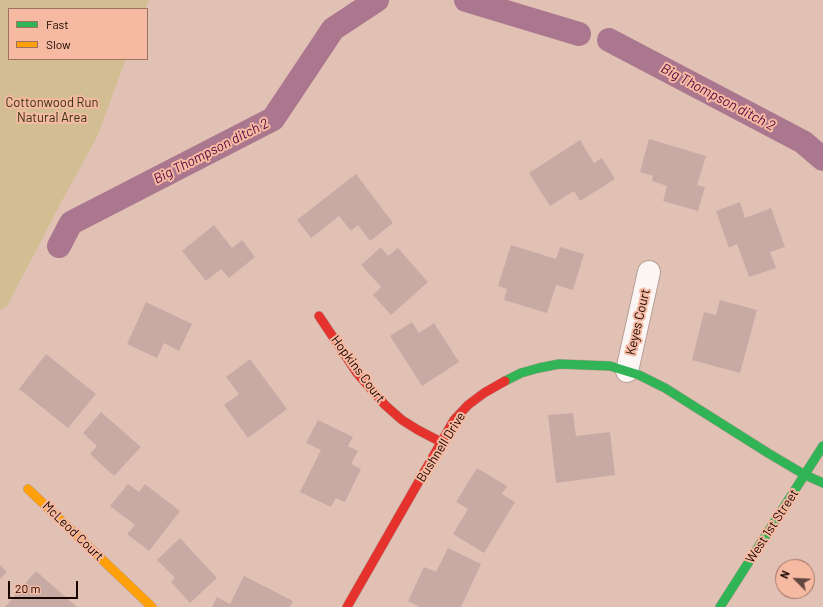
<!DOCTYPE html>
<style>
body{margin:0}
#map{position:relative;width:823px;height:607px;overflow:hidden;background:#e2c1b5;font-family:Barlow,sans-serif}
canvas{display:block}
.legend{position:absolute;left:8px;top:8px;width:140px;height:52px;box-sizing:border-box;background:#f6b9a1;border:1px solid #9e7161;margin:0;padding:5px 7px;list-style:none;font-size:12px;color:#190601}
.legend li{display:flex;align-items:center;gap:8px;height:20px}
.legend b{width:20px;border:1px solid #9e7161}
.north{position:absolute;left:775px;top:559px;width:40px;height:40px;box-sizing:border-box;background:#f6b9a1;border:1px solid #9e7161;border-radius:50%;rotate:294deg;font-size:11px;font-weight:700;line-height:16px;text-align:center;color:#190601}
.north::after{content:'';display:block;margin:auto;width:14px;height:18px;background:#5f4740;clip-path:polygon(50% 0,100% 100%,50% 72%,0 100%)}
.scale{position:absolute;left:8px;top:581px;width:70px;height:18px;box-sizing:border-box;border:2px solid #190601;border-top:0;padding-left:5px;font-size:12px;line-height:14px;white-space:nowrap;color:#190601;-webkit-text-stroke:3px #f6b9a1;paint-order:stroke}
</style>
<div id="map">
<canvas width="823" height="607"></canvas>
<ul class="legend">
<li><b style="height:5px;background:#30b455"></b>Fast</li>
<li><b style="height:5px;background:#ff9f0a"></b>Slow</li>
</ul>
<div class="north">N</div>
<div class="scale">20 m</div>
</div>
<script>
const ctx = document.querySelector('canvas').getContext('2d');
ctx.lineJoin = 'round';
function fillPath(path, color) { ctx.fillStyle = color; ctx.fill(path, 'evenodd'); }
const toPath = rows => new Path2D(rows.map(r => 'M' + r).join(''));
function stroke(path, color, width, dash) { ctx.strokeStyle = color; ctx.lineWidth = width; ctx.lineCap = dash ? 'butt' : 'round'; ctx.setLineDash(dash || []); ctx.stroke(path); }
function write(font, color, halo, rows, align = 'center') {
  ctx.font = font + ' Barlow,sans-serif'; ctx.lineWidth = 4; ctx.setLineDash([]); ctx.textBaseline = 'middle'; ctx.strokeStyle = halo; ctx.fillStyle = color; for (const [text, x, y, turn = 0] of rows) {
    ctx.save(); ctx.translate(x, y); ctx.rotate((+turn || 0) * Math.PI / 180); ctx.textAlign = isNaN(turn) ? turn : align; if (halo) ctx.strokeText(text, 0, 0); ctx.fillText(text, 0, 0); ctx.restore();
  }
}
const green = toPath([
 [0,0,149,0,145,9,9,9,9,59,126,59,97,137,64,197,7,306,0,310]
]);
const canal = toPath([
 [466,0,579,34],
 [609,40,803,142,823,159],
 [59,246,71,223,273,119,333,29,377,0]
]);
const building = toPath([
 [649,139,706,156,697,185,705,187,698,211,663,201,667,186,652,181,653,176,640,172],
 [580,140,594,163,602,158,615,179,580,201,574,191,550,206,529,173],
 [356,174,393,223,370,241,358,225,351,231,339,216,311,238,297,220],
 [740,202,745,218,771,208,785,247,770,252,776,268,749,277,737,244,729,248,716,211],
 [214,225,232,248,242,240,255,257,229,278,221,269,206,281,182,251],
 [511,245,556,259,560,247,584,254,573,290,556,285,547,313,504,300,507,289,498,286],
 [381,247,388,256,398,248,428,282,391,315,373,295,381,287,361,265],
 [720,300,757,310,740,373,692,360,704,312,716,315],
 [146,302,192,324,179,351,164,343,157,358,127,344],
 [412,322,419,333,434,323,459,362,422,386,390,336],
 [46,354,96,394,68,428,19,389],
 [250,359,287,409,248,438,224,405,239,394,226,377],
 [101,412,141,447,114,476,90,454,97,446,83,433],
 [573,413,576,436,610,432,615,475,556,483,548,415],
 [318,420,353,437,348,446,358,451,351,464,361,469,345,502,336,498,331,507,300,492,321,450,306,443],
 [477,468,507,486,502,494,515,502,484,553,453,534,468,509,456,502],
 [128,484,139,492,145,484,180,511,149,551,127,534,135,525,110,506],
 [180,538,217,578,190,603,171,582,175,578,157,560],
 [448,548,481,564,461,607,420,607,408,601,424,567,436,572],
 [0,565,7,572,0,579],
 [36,571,77,607,5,607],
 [244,576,293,601,290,607,212,607,217,597,230,604]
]);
const street = toPath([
 [627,371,649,272]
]);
const fast = toPath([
 [505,381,521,373,539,368,559,364,610,366,639,375,665,388,768,453,805,475,823,483],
 [720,607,823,446]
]);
const slow = toPath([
 [28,489,152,607]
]);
const jam = toPath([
 [319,316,357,373,385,405,402,420,418,430,441,442],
 [347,607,454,420,468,405,484,393,505,381]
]);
const parkNames = [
 ["Cottonwood Run",52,103],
 ["Natural Area",52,118]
];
const streetNames = [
 ["Keyes Court",638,322,-77],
 ["Hopkins Court",358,369,53],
 ["Bushnell Drive",441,447,-58],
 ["West 1st Street",772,526,-57],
 ["McLeod Court",73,531,44]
];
const waterNames = [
 ["Big Thompson ditch 2",718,97,28],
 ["Big Thompson ditch 2",211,151,-27]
];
fillPath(green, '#d2be92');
stroke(canal, '#ab778e', 24);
fillPath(building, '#c8aaa5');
stroke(street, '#b59c92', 24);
stroke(fast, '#b59c92', 10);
stroke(slow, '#b59c92', 10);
stroke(jam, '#b59c92', 10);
stroke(street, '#fbf6f4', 22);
stroke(fast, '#30b455', 9);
stroke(slow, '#ff9f0a', 9);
stroke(jam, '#e5322d', 9);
write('13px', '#373312', '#f6b9a1', parkNames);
write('13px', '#190601', '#f6b9a1', streetNames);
write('italic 14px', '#590a44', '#f6b9a1', waterNames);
</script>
